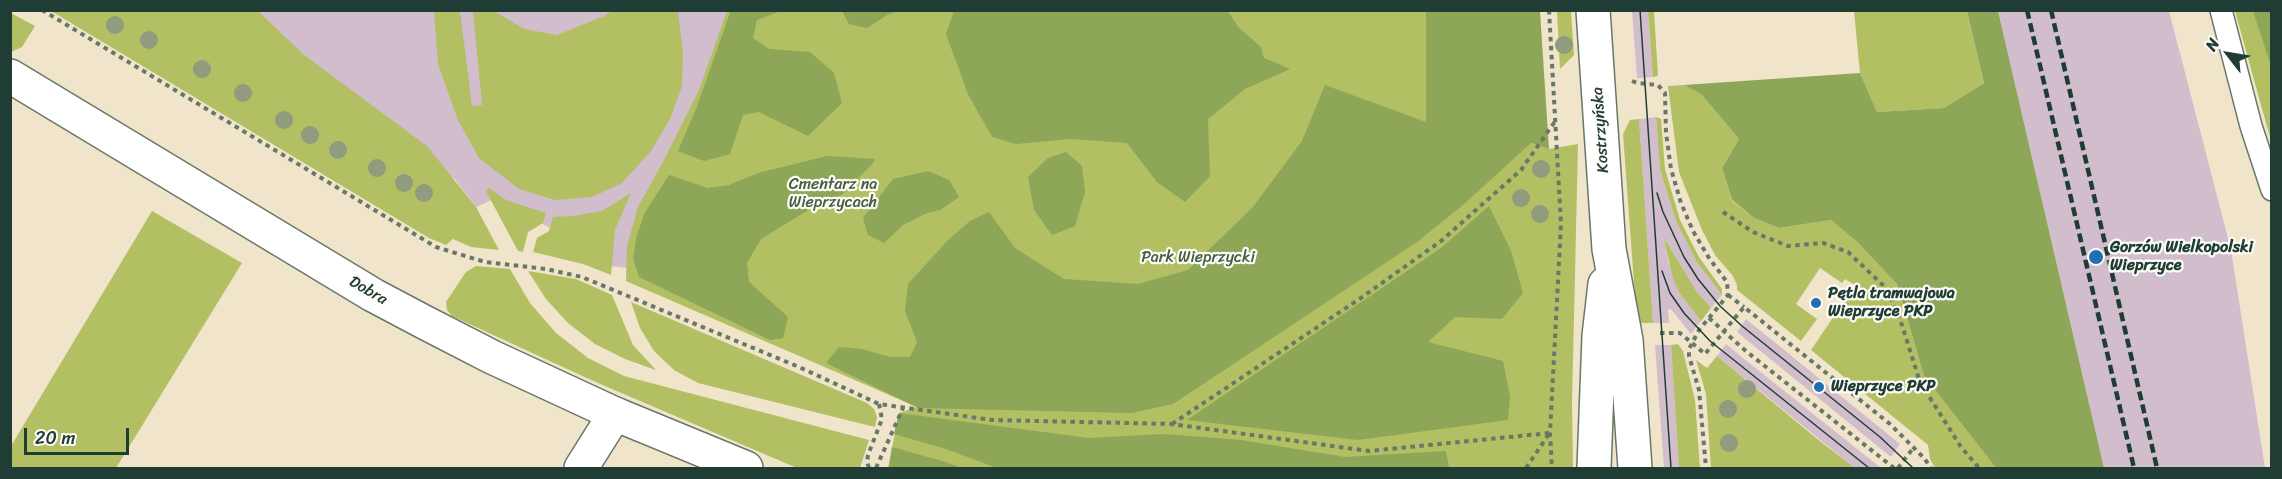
<!DOCTYPE html>
<meta charset="utf-8">
<style>
body{margin:0}
#map{position:relative;width:2282px;height:479px;overflow:hidden;background:#f0e5ca;font-family:Sriracha,sans-serif}
canvas{display:block}
.frame{position:absolute;inset:0;border:12px solid #1f3d34;pointer-events:none}
.north{position:absolute;left:2198px;top:24px;width:60px;height:60px;-webkit-text-stroke:4px #fdfcf7;paint-order:stroke;rotate:301deg;font-size:16px;font-weight:700;line-height:24px;text-align:center;color:#1f3d34}
.north::after{content:'';display:block;margin:auto;width:21px;height:27px;background:#1f3d34;clip-path:polygon(50% 0,100% 100%,50% 72%,0 100%)}
.scale{position:absolute;left:24px;top:428px;width:105px;height:27px;box-sizing:border-box;border:3px solid #1f3d34;border-top:0;padding-left:8px;font-size:18px;line-height:21px;white-space:nowrap;color:#1f3d34;-webkit-text-stroke:4px #fdfcf7;paint-order:stroke}
</style>
<div id="map">
<canvas width="2282" height="479"></canvas>
<div class="frame"></div>
<div class="north">N</div>
<div class="scale">20 m</div>
</div>
<script>
const ctx = document.querySelector('canvas').getContext('2d');
ctx.lineJoin = 'round';
function fillPath(path, color) { ctx.fillStyle = color; ctx.fill(path, 'evenodd'); }
const toPath = rows => new Path2D(rows.map(r => 'M' + r).join(''));
function stroke(path, color, width, dash) { ctx.strokeStyle = color; ctx.lineWidth = width; ctx.lineCap = dash ? 'butt' : 'round'; ctx.setLineDash(dash || []); ctx.stroke(path); }
function write(font, color, halo, rows, align = 'center') {
  ctx.font = font + ' Sriracha,sans-serif'; ctx.lineWidth = 4.5; ctx.setLineDash([]); ctx.textBaseline = 'middle'; ctx.strokeStyle = halo; ctx.fillStyle = color; for (const [text, x, y, turn = 0] of rows) {
    ctx.save(); ctx.translate(x, y); ctx.rotate((+turn || 0) * Math.PI / 180); ctx.textAlign = isNaN(turn) ? turn : align; if (halo) ctx.strokeText(text, 0, 0); ctx.fillText(text, 0, 0); ctx.restore();
  }
}
const industrial = toPath([
 [141,11,739,11,630,268,608,266,605,256,494,199,476,207,454,178],
 [1632,11,1648,11,1653,77,1637,78],
 [1998,11,2169,11,2231,250,2265,468,2104,468],
 [1656,117,1660,170,1676,221,1696,261,1722,295,1711,308,1697,292,1666,241,1664,241,1668,261,1680,294,1701,321,1691,334,1671,309,1668,310,1669,323,1653,323,1639,119],
 [1746,319,1900,444,1891,457,1737,332],
 [1726,344,1743,358,1881,468,1855,468,1717,356],
 [1655,345,1671,345,1679,468,1664,468]
]);
const green = toPath([
 [51,11,258,11,304,55,427,146,476,207,499,250,471,247,453,239,446,245,429,238],
 [434,11,460,11,472,106,482,105,473,11,494,11,524,29,557,35,604,16,612,11,678,11,683,53,682,86,670,119,651,151,622,183,592,197,555,200,519,189,479,158,458,120,438,64],
 [727,11,1426,11,1426,122,1531,143,1549,149,1578,144,1572,403,1573,468,888,468,899,413,917,407,626,281,627,246,638,207,664,160,699,90],
 [1557,11,1571,11,1574,55,1560,69],
 [1648,11,1654,11,1658,76,1653,77],
 [1854,11,1967,11,1984,83,1944,108,1877,112,1860,73],
 [2235,11,2271,11,2271,140,2266,123],
 [11,13,35,26,22,47,11,52],
 [1684,85,1701,94,1739,139,1722,168,1732,201,1754,218,1779,228,1831,220,1857,242,1897,284,1924,376,1996,468,1935,468,1930,459,1928,445,1811,350,1855,285,1845,279,1842,283,1820,268,1796,304,1817,319,1801,341,1737,290,1737,285,1733,276,1715,255,1702,230,1679,172,1668,86],
 [1656,117,1661,119,1665,169,1680,220,1699,257,1722,289,1722,295,1696,261,1676,221,1660,170],
 [1639,119,1653,323,1637,323,1623,134,1630,120],
 [489,188,506,200,546,213,543,223,528,232,523,252,518,251,486,191],
 [631,193,615,230,611,275,583,264,533,252,537,238,549,231,553,217,574,216,602,211],
 [152,211,242,263,116,468,11,468,11,446],
 [1664,241,1666,241,1697,292,1711,308,1701,321,1680,294,1673,278],
 [476,266,510,269,530,303,556,333,588,358,624,376,869,440,860,468,797,468,591,380,452,316,447,310,446,302,466,272],
 [528,271,576,279,612,295,633,345,656,370,625,359,595,344,568,323,546,299],
 [631,302,867,403,874,409,877,417,875,427,698,383,674,370,654,351,640,328],
 [1678,344,1683,351,1695,400,1700,468,1679,468,1671,345],
 [1717,356,1816,438,1855,468,1711,468,1706,394,1696,360,1707,368]
]);
const forest = toPath([
 [731,10,781,11,757,20,753,38,769,49,810,52,834,73,842,103,808,136,759,112,743,115,730,154,704,161,678,151,696,109],
 [842,11,898,11,887,15,867,28,849,24],
 [954,11,1228,11,1238,27,1261,47,1264,58,1290,69,1245,89,1208,119,1210,176,1185,202,1157,182,1127,143,1071,139,1016,144,992,137,968,94,946,34],
 [1426,11,1540,11,1549,149,1531,143,1463,205,1417,242,1173,404,1132,413,918,408,826,363,839,347,862,349,890,357,910,357,917,342,905,311,908,284,948,240,970,221,989,212,1015,248,1064,279,1138,284,1188,270,1253,207,1302,141,1325,85,1426,122],
 [1967,11,1998,11,2104,468,1996,468,1924,376,1897,284,1857,242,1831,220,1779,228,1754,218,1732,200,1722,168,1739,139,1701,94,1684,85,1860,73,1877,112,1944,108,1984,83],
 [2253,11,2271,11,2271,66],
 [1066,152,1082,166,1085,192,1075,226,1052,235,1034,210,1028,177,1048,158],
 [827,156,875,159,873,163,843,194,818,204,761,239,747,263,749,282,788,317,783,338,770,340,639,277,633,259,636,239,644,214,669,175,708,188,729,185,758,173],
 [928,171,949,180,959,197,940,210,927,213,903,225,884,243,868,235,863,218,893,179],
 [1489,206,1511,251,1523,293,1502,319,1455,317,1428,342,1503,361,1510,397,1508,420,1358,440,1187,420,1441,248],
 [899,413,1089,438,1164,434,1241,440,1345,457,1446,451,1449,468,997,468,946,449,894,434],
 [892,447,942,461,962,468,891,468,889,467]
]);
const path = toPath([
 [42,10,436,247,485,262,546,269,582,277,799,367,879,404,992,420,1171,424,1369,451,1550,433],
 [1549,10,1561,224,1550,433,1552,468],
 [1632,81,1637,83,1658,85,1665,93,1666,133,1671,169,1681,203,1693,231,1709,258,1727,282,1728,295,1699,330,1689,349,1689,356,1699,390,1706,468],
 [1723,212,1753,232,1788,246,1823,243,1848,252,1886,288,1900,319,1920,382,1961,447,1979,468],
 [1728,295,1744,307],
 [1709,318,1747,352,1894,468],
 [1660,333,1680,333,1705,354,1744,307,1890,424,1924,458,1931,468],
 [1172,424,1358,300,1441,241,1521,170,1556,120],
 [869,468,867,462,868,455,882,419,879,404],
 [876,468,903,408],
 [1526,468,1549,434],
 [1898,468,1914,447]
]);
const service = toPath([
 [2221,10,2251,126,2272,190]
]);
const minor = toPath([
 [581,468,615,414]
]);
const tertiary = toPath([
 [10,76,373,295,424,322,492,357,615,414,746,468]
]);
const secondary = toPath([
 [1593,10,1609,249,1626,340,1635,468],
 [1594,468,1599,336,1605,284]
]);
const tram = toPath([
 [1640,10,1671,468],
 [1657,193,1663,212,1684,257,1698,279,1720,306,1742,326,1880,437,1913,468],
 [1662,271,1670,293,1684,313,1710,341,1869,468]
]);
const rail = toPath([
 [2027,10,2134,468],
 [2051,10,2157,468]
]);
const trees = [
 [115,25],
 [149,40],
 [1564,45],
 [202,69],
 [243,93],
 [284,120],
 [310,135],
 [338,150],
 [377,168],
 [1541,169],
 [404,183],
 [424,193],
 [1521,198],
 [1540,214],
 [1747,389],
 [1728,409],
 [1729,443]
];
const markers = [
 [2096,257,8,"#1f6fb2"],
 [1816,303,6,"#1f6fb2"],
 [1819,387,6,"#1f6fb2"]
];
const streetNames = [
 ["Kostrzyńska",1601,130,-94],
 ["Dobra",368,291,30]
];
const parkNames = [
 ["Cmentarz na",833,185],
 ["Wieprzycach",833,203],
 ["Park Wieprzycki",1198,258]
];
const poiNames = [
 ["Gorzów Wielkopolski",2110,248],
 ["Wieprzyce",2110,266],
 ["Pętla tramwajowa",1828,294],
 ["Wieprzyce PKP",1828,312],
 ["Wieprzyce PKP",1831,387]
];
fillPath(industrial, '#d1bdcc');
fillPath(green, '#b2bf62');
fillPath(forest, '#8da658');
stroke(service, '#687868', 24);
stroke(minor, '#687868', 36);
stroke(tertiary, '#687868', 36);
stroke(secondary, '#687868', 36);
stroke(path, '#687868', 4, [4.5, 4.5]);
stroke(service, '#fff', 21);
stroke(minor, '#fff', 33);
stroke(tertiary, '#fff', 33);
stroke(secondary, '#fff', 33);
stroke(tram, '#1f3d34', 1.5);
stroke(rail, '#1f3d34', 4.5, [9, 4.5]);
ctx.fillStyle = '#919b7e';
for (const [x, y] of trees) { ctx.beginPath(); ctx.arc(x, y, 9, 0, 2 * Math.PI); ctx.fill(); }
for (const [x, y, r, color] of markers) { const dot = new Path2D(); dot.arc(x, y, r, 0, 2 * Math.PI); ctx.fillStyle = color; ctx.fill(dot); stroke(dot, '#fdfcf7', 2); }
write('16px', '#1f3d34', '#fdfcf7', streetNames);
write('16px', '#445e40', '#fdfcf7', parkNames);
write('bold 16px', '#1f3d34', '#fdfcf7', poiNames, 'left');
</script>
